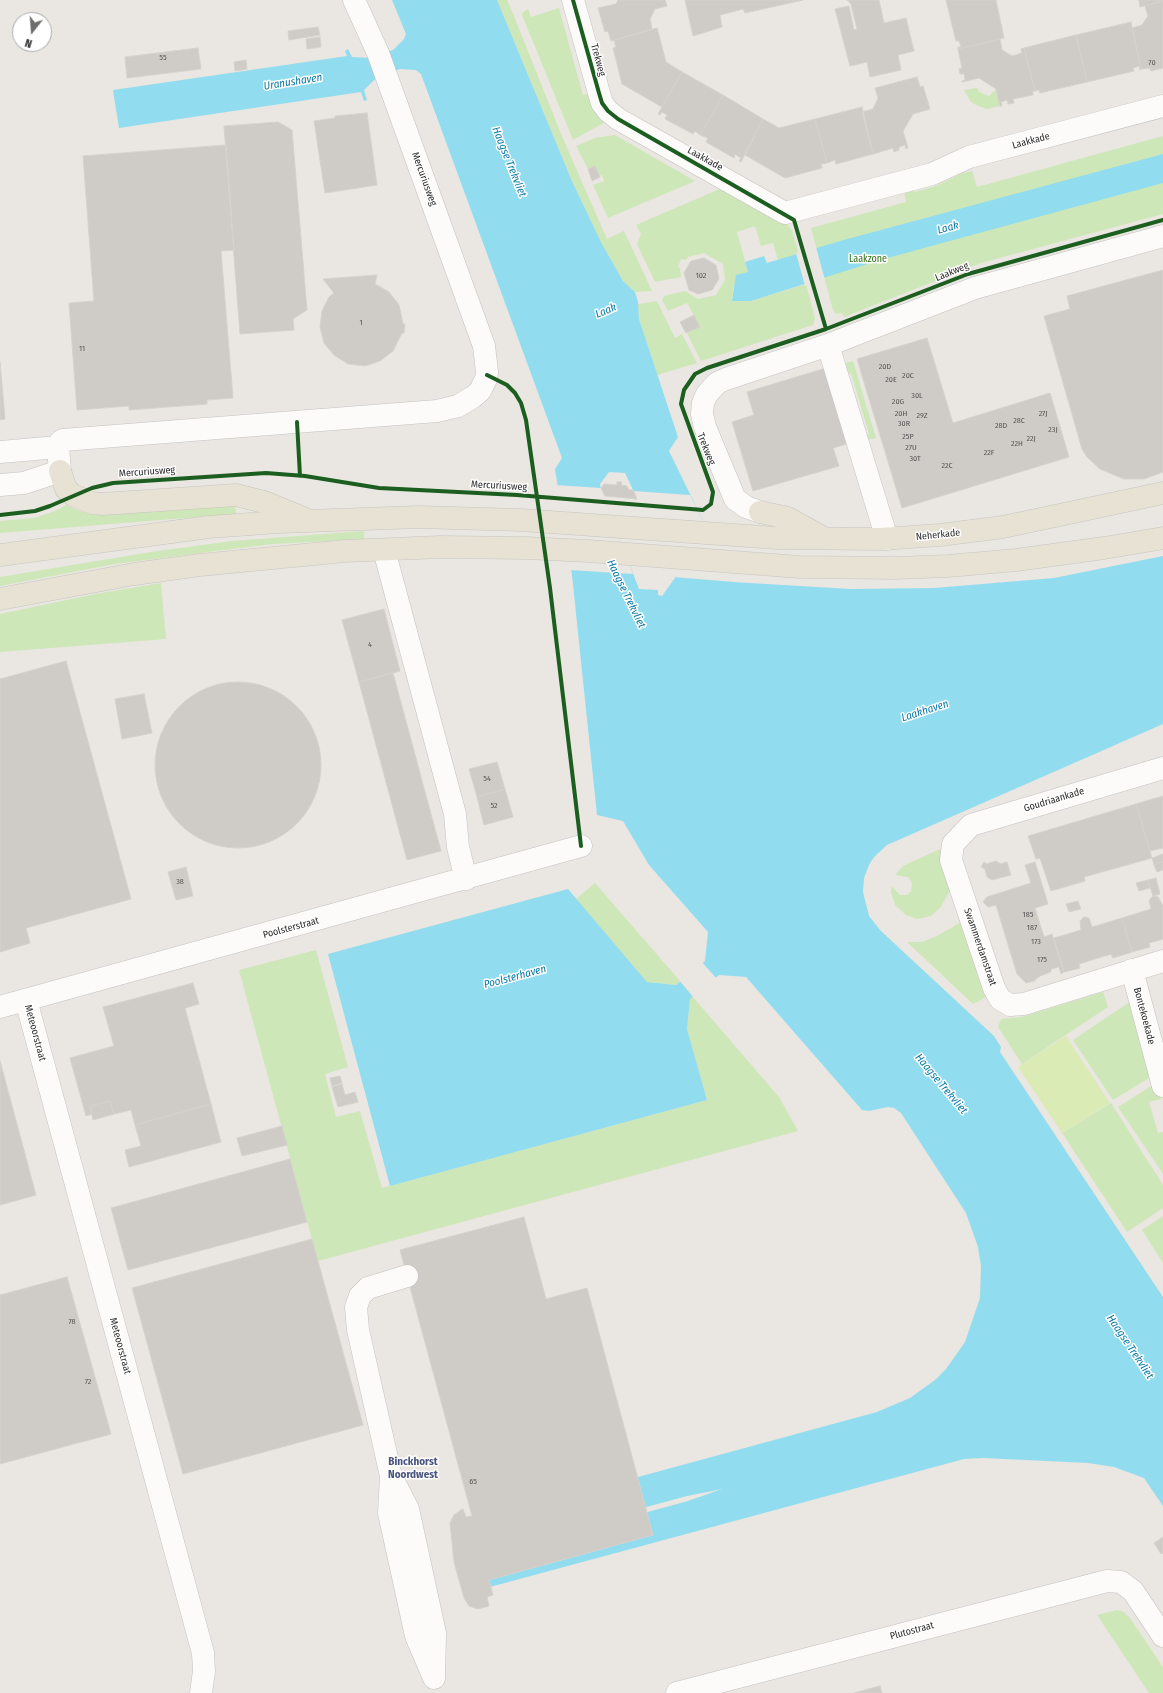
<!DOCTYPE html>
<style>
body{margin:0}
#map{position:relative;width:1163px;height:1693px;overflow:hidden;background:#eae6e1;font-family:"Fira Sans Condensed",sans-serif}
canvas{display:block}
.north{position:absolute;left:12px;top:12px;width:40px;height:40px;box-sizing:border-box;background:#fff;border:1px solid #ababab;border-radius:50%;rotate:197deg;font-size:11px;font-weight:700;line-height:16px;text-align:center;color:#2c2c2c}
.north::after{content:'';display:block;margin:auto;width:14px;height:18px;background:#6e6d6b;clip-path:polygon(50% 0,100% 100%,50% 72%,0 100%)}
</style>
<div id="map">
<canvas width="1163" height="1693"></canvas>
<div class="north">N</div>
</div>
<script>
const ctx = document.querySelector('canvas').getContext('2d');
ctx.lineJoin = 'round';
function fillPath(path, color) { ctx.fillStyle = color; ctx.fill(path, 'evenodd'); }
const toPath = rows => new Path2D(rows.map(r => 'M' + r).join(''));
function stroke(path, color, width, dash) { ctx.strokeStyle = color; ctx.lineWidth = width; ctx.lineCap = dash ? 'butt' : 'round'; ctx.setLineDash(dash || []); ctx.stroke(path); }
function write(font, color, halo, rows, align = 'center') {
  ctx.font = font + ' "Fira Sans Condensed",sans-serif'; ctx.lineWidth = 3; ctx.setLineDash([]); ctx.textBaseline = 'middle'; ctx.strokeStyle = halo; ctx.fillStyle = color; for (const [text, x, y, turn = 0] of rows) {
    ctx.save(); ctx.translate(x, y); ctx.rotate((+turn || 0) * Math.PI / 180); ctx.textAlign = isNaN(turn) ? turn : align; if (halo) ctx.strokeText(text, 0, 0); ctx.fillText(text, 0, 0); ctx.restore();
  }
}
const green = toPath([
 [497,0,507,0,512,11,561,134,607,239,624,231,652,291,635,292,623,281,601,242,572,181],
 [559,8,583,95,591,93,609,120,573,140,522,15,523,12,528,9,531,17],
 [977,88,979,92,989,96,996,89,1000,106,987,109,978,106,971,102,964,90],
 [615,135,695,181,608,218,593,185,604,181,602,175,599,176,595,166,588,169,576,146,595,138],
 [1163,136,1163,214,981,263,844,317,842,313,836,314,833,310,811,228,906,202,904,191,913,189,915,192,936,186,962,173,972,171,977,187],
 [722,188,786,222,792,231,799,254,778,260,773,243,761,246,755,226,737,232,748,272,734,286,732,300,751,301,806,284,815,318,813,325,701,361,687,333,700,326,687,303,668,311,662,300,664,296,685,291,698,299,716,295,725,280,723,264,704,253,688,257,686,260,681,259,678,267,680,268,681,277,655,282,637,244,641,234,636,225],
 [657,301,675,338,682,334,697,363,657,375,639,319,638,304],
 [853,361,876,438,862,441,860,437,869,434,851,373,842,376,839,365],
 [235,503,236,514,0,533,0,521,34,518,55,511,66,505,82,512,90,512],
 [364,531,364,539,273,544,208,552,115,564,0,586,0,577,151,552,232,541],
 [161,583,166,639,0,652,0,614,95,594],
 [940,849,952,887,940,908,931,916,917,919,906,915,895,905,891,892,892,886,900,895,907,895,911,891,912,883,908,877,895,875,903,866],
 [595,883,680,981,676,985,647,982,576,899],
 [963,921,986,997,973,1004,907,942,922,942,937,936],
 [316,950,348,1067,325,1074,336,1117,360,1111,382,1188,707,1100,687,1029,690,999,693,997,779,1097,798,1131,318,1261,239,970],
 [1103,992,1108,1007,1022,1064,998,1027,1001,1019,1022,1017],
 [1131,1001,1154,1075,1113,1100,1073,1040],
 [1156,1083,1161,1099,1149,1102,1158,1133,1163,1132,1163,1174,1118,1107],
 [1111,1103,1163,1185,1163,1208,1127,1232,1062,1133],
 [1163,1216,1163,1263,1142,1230],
 [1117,1610,1124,1612,1130,1618,1163,1667,1163,1693,1149,1693,1097,1615]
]);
const pitch = toPath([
 [1066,1036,1110,1103,1062,1133,1018,1067]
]);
const water = toPath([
 [392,0,497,0,572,181,601,242,623,281,635,292,638,302,639,319,678,437,669,451,733,582,850,589,934,588,1054,578,1163,556,1163,724,887,845,874,857,869,865,864,878,863,892,869,916,881,931,994,1036,1001,1047,1000,1052,1163,1297,1163,1506,1144,1478,1114,1467,1088,1463,983,1458,964,1459,475,1591,467,1561,688,1501,722,1489,687,1496,465,1556,458,1526,877,1412,910,1398,935,1380,946,1369,965,1342,980,1298,981,1266,978,1247,966,1213,901,1113,894,1108,888,1107,869,1111,862,1110,746,977,719,975,690,999,687,1029,707,1100,390,1186,328,954,568,889,647,982,676,985,705,961,708,932,649,865,623,821,597,815,572,575,555,469,562,458,421,74,416,70,400,69,377,77,364,90,367,100,364,101,361,92,119,128,113,90,347,56,345,51,348,49,352,57,371,58,393,50,404,39,406,34],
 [609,472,625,473,675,578,662,596,658,595,658,590,639,589,601,489,600,484],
 [1163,154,1163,183,880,260,751,301,732,301,736,275,748,272,745,262,764,256,767,263,840,241]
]);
const pier = toPath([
 [816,247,825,280,805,286,796,253],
 [555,485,601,488,633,574,569,570],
 [633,491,690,495,734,582,673,577],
 [701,961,717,979,694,998,679,980]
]);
const building = toPath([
 [618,0,665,0,667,6,655,9,650,19,652,29,611,41,608,31,605,32,598,8,616,4,618,0],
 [685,0,803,0,745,13,743,9,720,15,722,27,693,36,685,0],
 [847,0,879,0,884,23,906,18,914,51,898,55,901,70,870,77,867,62,850,66,835,9,849,6,854,30,857,29,851,4,847,0],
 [946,0,996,0,1004,38,958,49,958,47,961,47,959,41,956,41,946,0],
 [1139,0,1163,0,1163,1,1140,7,1139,0],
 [1163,1,1163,68,1151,71,1150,68,1141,69,1132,28,1142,25,1148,16,1145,6,1163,1],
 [1131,22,1141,69,1140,70,1139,66,1133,68,1134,71,1087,82,1076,35,1131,22],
 [318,27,320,35,289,40,288,31,318,27],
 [657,28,666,62,682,72,662,107,622,84,613,48,616,47,614,40,611,41,657,28],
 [1076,35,1087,82,1040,93,1039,90,1035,91,1024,48,1076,35],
 [320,37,321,47,307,49,306,39,320,37],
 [1000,39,1002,50,1012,56,1022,53,1021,49,1024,48,1035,91,1033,91,1033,95,1013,99,1014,103,1008,104,1007,100,1001,102,1002,106,1000,106,996,89,979,78,962,82,962,81,965,80,964,74,960,74,959,69,962,68,958,49,1000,39],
 [198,48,201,69,127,78,125,57,198,48],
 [246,60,247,69,235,71,234,62,246,60],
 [682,72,723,95,700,135,695,131,693,134,665,119,667,115,662,112,660,115,658,114,682,72],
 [917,77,920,87,923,86,930,109,913,114,903,131,908,148,906,149,905,145,899,147,899,150,894,152,893,148,873,154,862,112,873,109,878,98,875,88,917,77],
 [723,95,763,119,741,162,739,161,741,158,735,154,734,158,706,142,708,138,700,135,723,95],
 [862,107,873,154,836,164,835,160,827,163,815,119,862,107],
 [367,113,377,185,325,193,314,121,335,118,335,116,367,113],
 [763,119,779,128,815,119,827,163,821,164,822,168,785,178,745,155,763,119],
 [278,122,292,130,307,310,293,319,294,330,240,334,224,126,278,122],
 [226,145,234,250,221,251,233,398,207,400,207,404,129,410,129,406,77,410,69,303,94,301,83,156,226,145],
 [595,166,600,177,592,181,588,169,595,166],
 [704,258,716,265,719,279,712,290,698,294,689,290,684,273,691,261,704,258],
 [1163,270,1163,472,1144,479,1124,479,1100,469,1087,457,1082,449,1044,316,1070,309,1067,296,1163,270],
 [377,275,375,284,389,292,399,305,403,324,405,324,404,333,402,333,393,351,380,361,365,366,348,364,334,355,324,343,320,327,322,311,329,297,334,293,323,279,377,275],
 [694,315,700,327,686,333,680,322,694,315],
 [927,338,953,423,1050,393,1069,457,902,508,857,359,927,338],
 [0,362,5,419,0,420,0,362],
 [826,368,850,443,833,448,839,466,753,491,732,422,754,415,747,392,826,368],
 [617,482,622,482,621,485,627,486,629,490,633,490,637,499,605,496,601,488,604,484,617,485,617,482],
 [384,609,400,671,359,682,342,620,384,609],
 [66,661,131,899,26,928,30,943,0,952,0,679,66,661],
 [393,673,441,851,407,860,359,682,393,673],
 '155 765a83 83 0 1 1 166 0a83 83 0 1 1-166 0Z',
 [144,694,152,733,122,739,115,699,144,694],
 [497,762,505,789,477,797,469,769,497,762],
 [505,789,513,817,484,825,477,797,505,789],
 [1163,796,1163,848,1150,851,1136,804,1163,796],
 [1136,804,1152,858,1084,877,1085,881,1051,891,1040,858,1036,859,1028,836,1136,804],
 [1163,854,1163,862,1154,865,1152,858,1163,854],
 [996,861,1001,864,1007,862,1011,875,992,880,987,877,985,869,981,867,984,862,987,864,996,861],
 [1035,862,1048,904,1035,908,1044,937,1052,934,1064,972,1061,974,1059,967,1051,969,1051,972,1040,976,1034,981,1026,983,1017,974,996,905,988,907,983,902,987,897,1031,883,1025,865,1035,862],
 [1163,862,1163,870,1157,872,1154,865,1163,862],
 [186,867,193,896,176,900,168,872,186,867],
 [1156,878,1160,894,1153,896,1148,880,1156,878],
 [1148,880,1150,888,1139,891,1136,883,1148,880],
 [1153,896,1158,897,1163,906,1163,939,1149,943,1150,947,1132,952,1122,918,1151,909,1149,900,1153,896],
 [1078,901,1081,909,1069,912,1066,904,1078,901],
 [1084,917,1089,918,1092,927,1122,918,1132,952,1113,958,1111,954,1079,964,1080,968,1064,972,1054,938,1081,930,1080,921,1084,917],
 [193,983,199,1004,185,1008,211,1104,135,1125,131,1110,114,1114,110,1101,90,1106,92,1114,86,1116,70,1058,114,1046,103,1007,193,983],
 [0,1061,36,1195,0,1205,0,1061],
 [340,1076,342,1083,332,1086,330,1078,340,1076],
 [342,1084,345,1095,355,1092,358,1102,338,1107,332,1087,342,1084],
 [110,1101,114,1114,93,1120,90,1106,110,1101],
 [211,1104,221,1142,129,1167,125,1150,141,1146,135,1125,211,1104],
 [282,1126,287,1145,242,1156,237,1138,282,1126],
 [290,1159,307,1222,128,1270,111,1208,290,1159],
 [524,1217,546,1299,587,1288,653,1535,489,1580,493,1595,487,1597,489,1606,478,1609,469,1606,464,1598,454,1562,450,1523,454,1515,461,1510,463,1509,466,1517,472,1516,400,1250,524,1217],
 [312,1239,363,1425,183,1474,132,1288,312,1239],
 [67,1277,111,1434,0,1464,0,1295,67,1277],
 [1163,1537,1163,1553,1161,1554,1154,1543,1163,1537],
 [880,1686,882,1693,854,1693,861,1691,880,1686]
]);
const minor = toPath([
 [573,0,599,93,602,103,608,111,618,119,785,213,932,174,969,157,1163,106],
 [828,345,887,539],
 [0,452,58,447],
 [0,485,24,483,60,471,58,447,60,442,63,440,437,411,458,406,473,397,480,391,486,379,487,372,484,346,378,53,354,0],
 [760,512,746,507,735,499,705,427,702,414,703,403,707,394,717,383,726,379,828,345,975,288,1163,236],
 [384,550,455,814,458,847,466,879],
 [1163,768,971,825,953,844,951,860,994,988,1000,999,1010,1005,1024,1004,1163,961],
 [1132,970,1163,1086],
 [26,1000,203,1653,204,1671,201,1693],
 [0,1007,581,846],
 [391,1476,408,1509,435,1633,434,1678,416,1636,389,1513,391,1476],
 [391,1476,358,1330,356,1307,360,1296,368,1288,407,1276],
 [677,1693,1107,1581,1121,1582,1133,1591,1163,1636]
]);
const major = toPath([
 [60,471,66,489,73,495,92,503,102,504,236,495,264,502,303,518],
 [760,512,788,518,824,538],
 [0,555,209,527,279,522,418,517,521,520,777,538,881,539,940,535,1003,527,1163,493],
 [0,599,134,574,200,565,345,551,440,547,526,548,589,551,800,567,895,568,948,566,1016,560,1104,548,1163,538]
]);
const cycleway = toPath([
 [573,0,599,93,602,103,608,111,618,119,794,220,826,329],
 [487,375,507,385,515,393,521,403,526,420,550,588,581,846],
 [297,422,300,476],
 [0,515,35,511,50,506,92,488,113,483,266,473,305,476,379,488,517,495,703,510,711,504,713,492,681,404,684,390,695,374,707,368,826,329,968,274,1163,220]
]);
const numberNames = [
 ["55",163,58],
 ["70",1152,63],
 ["102",701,276],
 ["1",361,323],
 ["11",82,349],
 ["20D",885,367],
 ["20C",908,376],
 ["20E",891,380],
 ["30L",917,396],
 ["20G",898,402],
 ["20H",901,414],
 ["27J",1043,414],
 ["29Z",922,416],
 ["28C",1019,421],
 ["30R",904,424],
 ["28D",1001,426],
 ["23J",1053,430],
 ["25P",908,437],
 ["22J",1031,439],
 ["22H",1017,444],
 ["27U",911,448],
 ["22F",989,453],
 ["30T",915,459],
 ["22C",947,466],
 ["4",370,645],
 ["54",487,779],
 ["52",494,806],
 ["38",180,882],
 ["185",1028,915],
 ["187",1032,928],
 ["173",1036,942],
 ["175",1042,960],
 ["78",72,1322],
 ["72",88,1382],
 ["65",473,1482]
];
const streetNames = [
 ["Trekweg",598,60,75],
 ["Laakkade",1031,141,-15],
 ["Laakkade",705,159,29],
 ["Mercuriusweg",424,179,70],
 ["Laakweg",952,272,-22],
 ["Trekweg",706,449,68],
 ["Mercuriusweg",147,472,-4],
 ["Mercuriusweg",499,486,3],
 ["Neherkade",938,535,-6],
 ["Goudriaankade",1054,800,-17],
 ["Poolsterstraat",291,928,-15],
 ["Swammerdamstraat",980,947,71],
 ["Bontekoekade",1144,1016,75],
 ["Meteoorstraat",35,1033,75],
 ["Meteoorstraat",120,1346,75],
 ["Plutostraat",912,1631,-15]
];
const parkNames = [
 ["Laakzone",868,259]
];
const waterNames = [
 ["Uranushaven",293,82,-9],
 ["Haagse Trekvliet",509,162,68],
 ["Laak",948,228,-15],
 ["Laak",606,311,-23],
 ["Haagse Trekvliet",626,594,64],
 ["Laakhaven",925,711,-18],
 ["Poolsterhaven",515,977,-15],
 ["Haagse Trekvliet",941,1084,50],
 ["Haagse Trekvliet",1130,1347,56]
];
const neighbourhoodNames = [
 ["Binckhorst",413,1462],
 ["Noordwest",413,1475]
];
fillPath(green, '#cee7b8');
fillPath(pitch, '#daebb6');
fillPath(water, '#91ddef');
fillPath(pier, '#eae6e1');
fillPath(building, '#cfccc8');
stroke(building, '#d5d2cd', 1);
stroke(minor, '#c3c2c2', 23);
stroke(major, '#c6c4c2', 23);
stroke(minor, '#fcfbfa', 22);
stroke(major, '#e7e2d3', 22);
stroke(cycleway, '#1b5e20', 4);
write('8px', '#565655', null, numberNames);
write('10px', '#2c2c2c', '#fff', streetNames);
write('10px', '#2e6e17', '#fff', parkNames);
write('italic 11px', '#0678a5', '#fff', waterNames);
write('bold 11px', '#49567f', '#fff', neighbourhoodNames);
</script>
